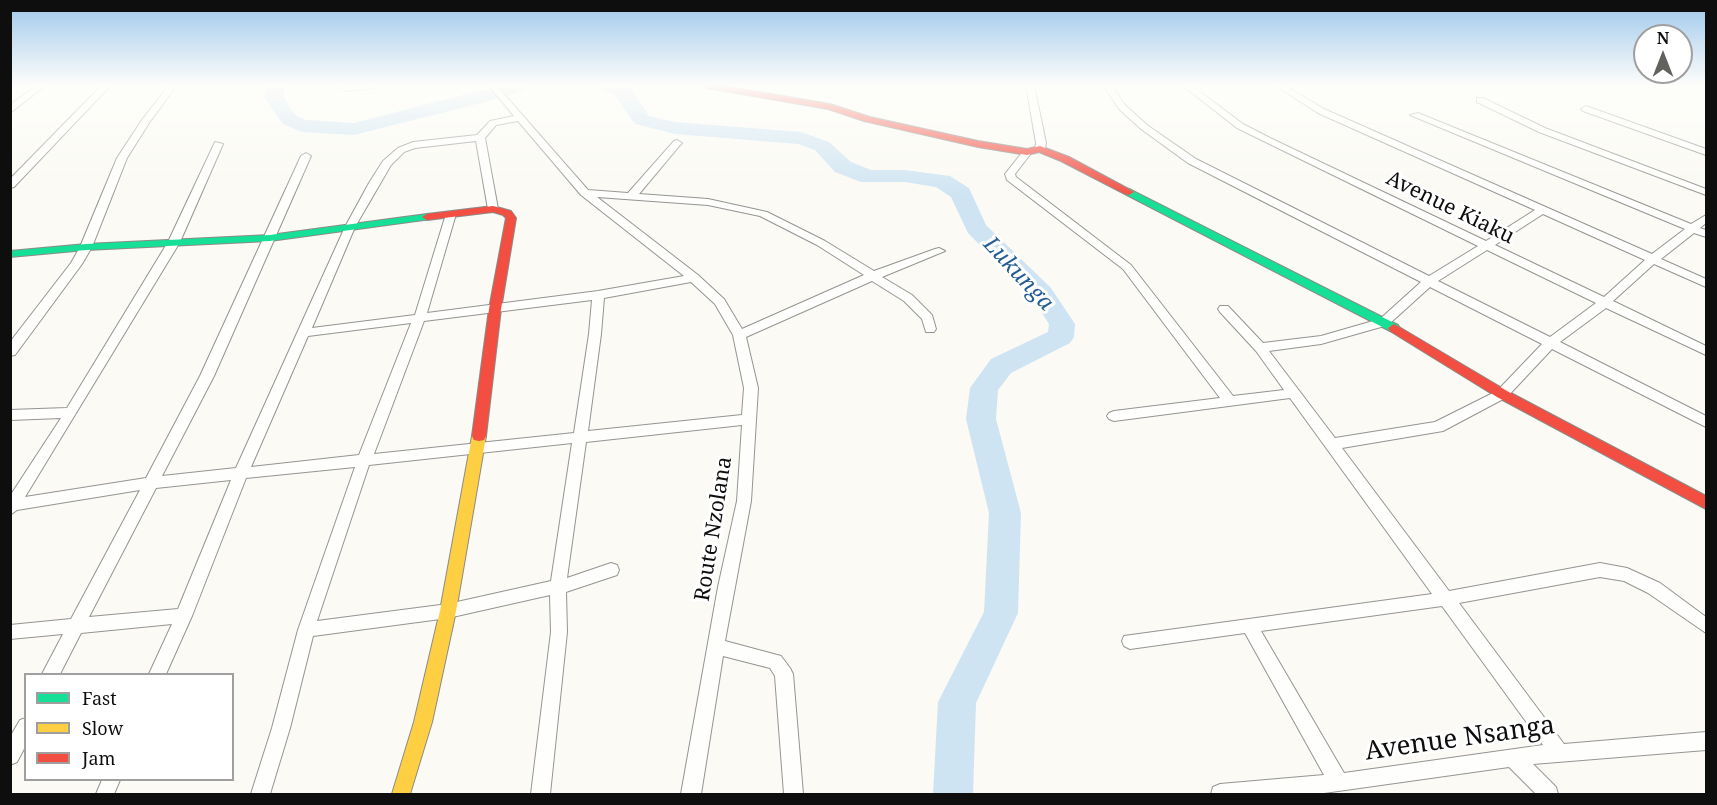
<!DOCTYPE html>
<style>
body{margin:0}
#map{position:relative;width:1717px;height:805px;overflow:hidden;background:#fbfaf4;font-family:"Noto Serif",serif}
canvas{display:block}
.frame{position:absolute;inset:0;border:12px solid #0e0e0e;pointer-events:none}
.legend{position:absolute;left:24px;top:673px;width:210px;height:108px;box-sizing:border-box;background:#fff;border:2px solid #9f9f9f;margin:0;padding:8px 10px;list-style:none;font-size:18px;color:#0e0e0e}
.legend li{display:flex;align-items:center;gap:12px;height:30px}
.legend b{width:30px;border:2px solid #9f9f9f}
.north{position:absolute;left:1633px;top:24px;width:60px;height:60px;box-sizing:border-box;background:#fff;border:2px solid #9f9f9f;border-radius:50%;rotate:0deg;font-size:16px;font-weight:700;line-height:24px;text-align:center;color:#0e0e0e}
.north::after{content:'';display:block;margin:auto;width:21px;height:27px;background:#61615e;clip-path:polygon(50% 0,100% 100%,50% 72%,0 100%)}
</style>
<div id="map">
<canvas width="1717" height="805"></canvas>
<div class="frame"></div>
<ul class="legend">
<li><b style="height:8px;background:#16e098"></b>Fast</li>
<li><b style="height:8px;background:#ffcf43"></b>Slow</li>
<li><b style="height:8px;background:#f24e42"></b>Jam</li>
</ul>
<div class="north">N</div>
</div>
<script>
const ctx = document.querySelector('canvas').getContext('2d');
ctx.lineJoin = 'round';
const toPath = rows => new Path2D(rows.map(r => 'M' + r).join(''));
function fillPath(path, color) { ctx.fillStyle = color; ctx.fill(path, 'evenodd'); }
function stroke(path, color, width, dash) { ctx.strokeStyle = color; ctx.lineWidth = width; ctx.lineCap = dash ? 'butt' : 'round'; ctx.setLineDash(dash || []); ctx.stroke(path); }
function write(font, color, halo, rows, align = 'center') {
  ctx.font = font + ' "Noto Serif",serif'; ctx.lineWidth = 6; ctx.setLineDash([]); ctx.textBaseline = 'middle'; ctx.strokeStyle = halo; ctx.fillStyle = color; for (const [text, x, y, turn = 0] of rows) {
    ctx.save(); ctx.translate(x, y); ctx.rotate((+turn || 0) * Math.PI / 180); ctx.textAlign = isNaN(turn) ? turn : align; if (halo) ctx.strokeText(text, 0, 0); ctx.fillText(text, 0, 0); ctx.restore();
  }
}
const river = toPath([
 [266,85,284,85,284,97,290,108,297,116,306,120,354,123,502,85,527,85,525,89,505,97,354,135,302,132,283,124,264,97,266,85],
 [600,85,624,85,630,87,649,116,675,122,801,132,829,142,851,162,871,170,905,170,950,176,969,188,986,225,1051,288,1075,324,1074,337,1070,343,1011,373,998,390,996,419,1021,513,1018,613,976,703,973,794,933,794,938,702,984,612,989,513,966,419,970,388,991,359,1048,332,1049,324,1033,299,968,233,951,197,936,187,905,182,861,182,835,172,815,150,798,144,675,134,635,124,615,95,602,89,600,85]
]);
const street = toPath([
 [37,85,46,85,10,113,10,105,37,85],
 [102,85,111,85,14,187,10,188,10,179,102,85],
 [169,85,177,85,149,123,127,158,92,247,82,264,15,355,10,356,10,342,71,263,80,247,117,158,142,120,169,85],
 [353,85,378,85,374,88,346,91,342,88,353,85],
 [488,85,496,85,588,190,628,193,674,141,677,140,682,143,680,145,639,194,708,199,767,212,825,241,874,271,935,249,939,248,945,251,882,277,912,295,932,315,936,329,934,332,926,332,922,319,904,301,872,281,746,337,758,388,751,501,725,641,781,656,790,668,793,674,803,794,784,794,775,676,770,668,723,656,701,794,681,794,718,587,737,501,742,425,586,442,567,578,611,563,617,565,619,570,617,575,566,592,567,632,550,794,531,794,551,632,550,595,448,618,313,636,290,728,270,794,251,794,272,728,298,630,355,467,246,478,192,616,166,674,149,674,172,624,81,633,60,674,42,674,63,634,10,639,10,625,71,619,140,490,17,510,10,515,10,496,61,418,10,420,10,410,67,408,168,242,215,142,223,144,180,242,25,497,146,478,200,376,301,156,306,153,311,156,214,376,162,476,236,468,345,227,369,183,383,161,398,148,413,142,477,135,490,121,514,116,488,85],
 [518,121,581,195,684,276,598,291,427,313,456,214,451,211,446,214,415,315,312,328,355,227,391,165,404,152,415,148,476,141,488,209,489,211,497,211,498,209,485,138,496,125,518,121],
 [597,197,708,205,760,216,817,245,864,275,742,329,724,299,698,275,597,197],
 [691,282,715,304,733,335,744,388,742,415,588,431,601,334,604,298,691,282],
 [592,300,589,334,574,433,374,454,424,321,592,300],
 [411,323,359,455,251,467,308,336,411,323],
 [572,443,551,581,448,604,317,621,369,465,572,443],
 [231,480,178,609,89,617,156,488,231,480],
 [1026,85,1034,85,1046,143,1045,149,1040,152,1035,149,1036,143,1026,85],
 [1103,85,1111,85,1125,105,1147,125,1196,159,1429,276,1478,246,1237,128,1182,85,1191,85,1243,124,1270,138,1486,241,1535,210,1318,113,1275,85,1284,85,1324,109,1652,254,1685,229,1410,115,1418,113,1691,224,1706,215,1706,223,1700,228,1706,230,1706,237,1694,233,1661,259,1706,279,1706,287,1654,264,1613,301,1706,346,1706,355,1606,308,1560,342,1706,416,1706,427,1552,349,1507,397,1443,431,1342,448,1449,591,1600,563,1627,568,1660,583,1706,617,1706,633,1648,593,1624,581,1600,577,1459,603,1564,744,1706,732,1706,750,1533,764,1556,787,1558,794,1536,794,1509,767,1317,794,1211,794,1213,787,1220,784,1324,775,1245,633,1130,649,1124,646,1122,641,1124,636,1432,594,1290,398,1114,421,1109,419,1107,416,1109,413,1114,411,1220,398,1123,269,1007,180,1005,174,1024,150,1030,150,1032,152,1015,174,1016,177,1131,265,1233,396,1284,390,1256,351,1220,312,1218,309,1220,306,1228,306,1263,343,1321,336,1380,319,1421,282,1188,163,1141,129,1119,109,1103,85],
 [1543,214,1645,260,1604,297,1495,245,1543,214],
 [1487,250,1596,303,1550,337,1438,281,1487,250],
 [1430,287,1542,344,1497,391,1435,422,1335,438,1269,351,1321,344,1388,325,1430,287],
 [1442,606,1543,745,1344,773,1261,631,1442,606],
 [1477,98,1483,98,1545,128,1706,189,1706,195,1539,132,1477,102,1477,98],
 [1586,106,1706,149,1706,155,1583,111,1581,109,1586,106],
 [26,718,26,745,17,762,10,765,10,737,20,720,26,718],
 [102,780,120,780,114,794,96,794,102,780]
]);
const fast = toPath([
 [1129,189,1398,325,1400,328,1394,332,1390,331,1125,194,1124,192,1129,189],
 [427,214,431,215,431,219,270,241,86,250,10,257,10,251,86,244,270,235,427,214]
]);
const slow = toPath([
 [479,431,484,432,486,436,456,611,432,722,410,794,392,794,414,722,440,611,472,436,474,432,479,431]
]);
const jam = toPath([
 [703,85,719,85,830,104,870,117,978,141,1027,149,1040,146,1069,157,1134,192,1129,195,1125,194,1061,161,1039,152,1027,155,978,147,864,121,828,109,707,88,703,85],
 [493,206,511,211,516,218,501,309,486,436,484,440,479,441,474,440,472,436,489,309,506,218,503,215,493,212,427,220,422,217,427,214,493,206],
 [1394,324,1507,391,1706,496,1706,509,1497,397,1390,331,1388,328,1394,324]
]);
const streetNames = [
 ["Avenue Kiaku",1450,208,26],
 ["Route Nzolana",714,529,-81]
];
const waterNames = [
 ["Lukunga",1018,274,47]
];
const nearStreetnames = [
 ["Avenue Nsanga",1460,739,-8]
];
fillPath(river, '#cee4f2');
stroke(street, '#959492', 2);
stroke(fast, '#8b8b88', 2);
stroke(slow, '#8b8b88', 2);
stroke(jam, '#8b8b88', 2);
fillPath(street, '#fefefd');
fillPath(fast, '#16e098');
fillPath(slow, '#ffcf43');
fillPath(jam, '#f24e42');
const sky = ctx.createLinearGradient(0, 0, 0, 197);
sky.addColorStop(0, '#9dc7ec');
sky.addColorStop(0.43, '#fdfdfa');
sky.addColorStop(1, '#fdfdfa00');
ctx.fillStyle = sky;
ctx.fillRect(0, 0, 1717, 197);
write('21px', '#0e0e0e', '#fff', streetNames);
write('italic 22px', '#225d96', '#fff', waterNames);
write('26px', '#0e0e0e', '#fff', nearStreetnames);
</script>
